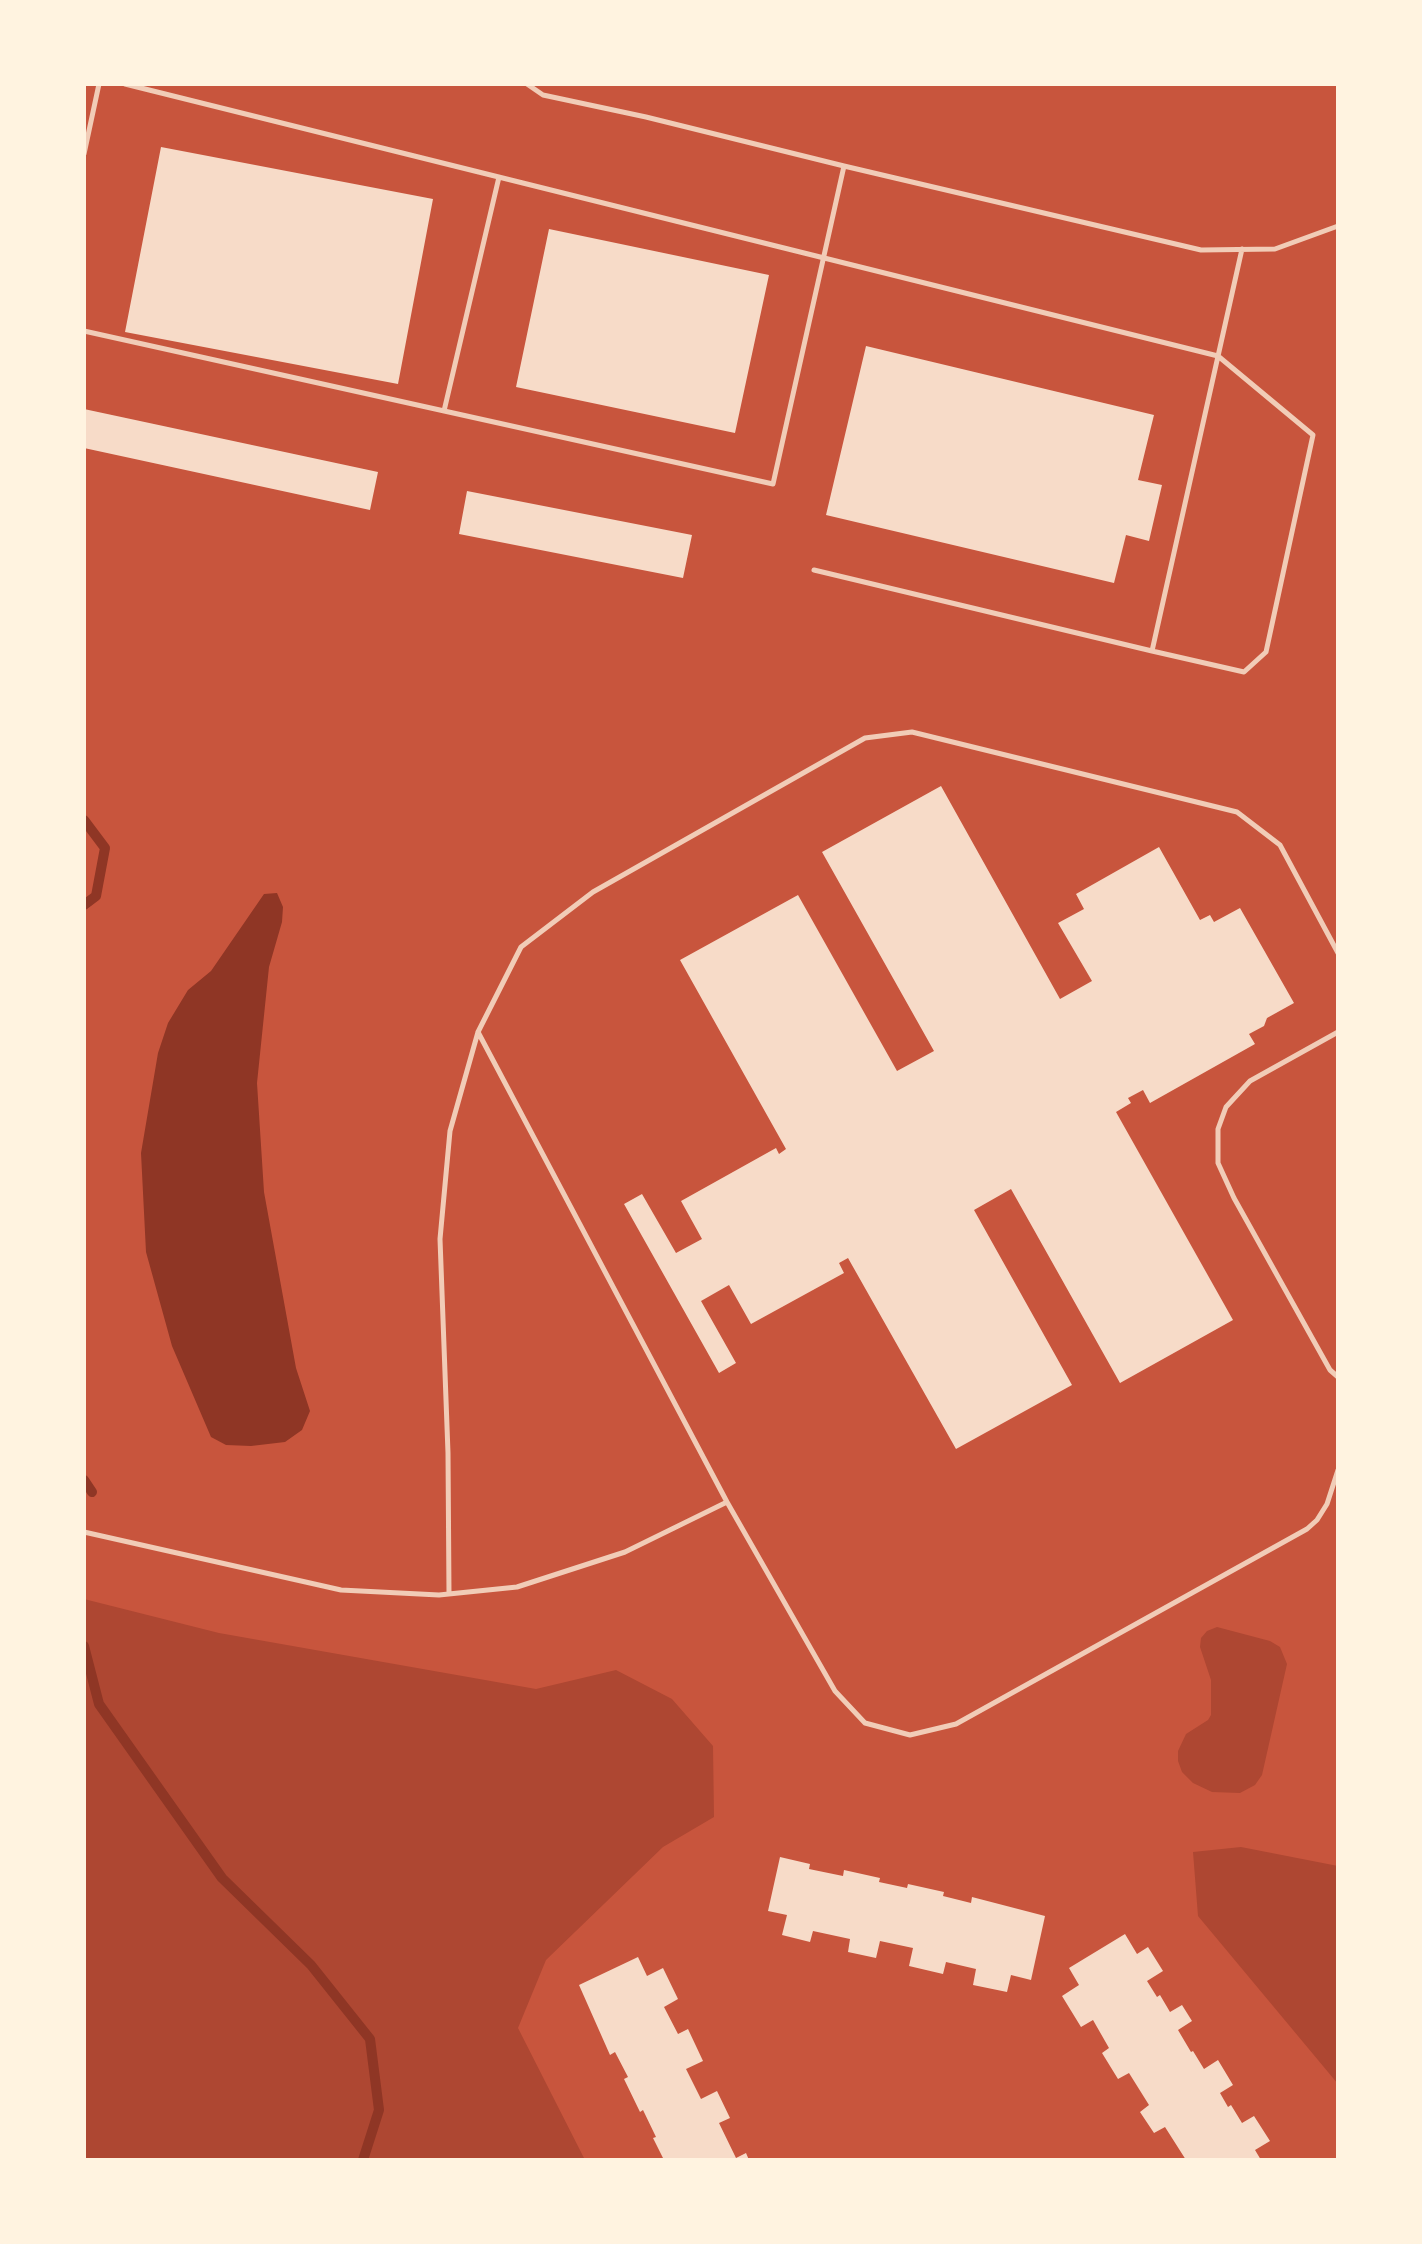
<!DOCTYPE html>
<style>
body{margin:0}
#map{position:relative;width:1422px;height:2244px;overflow:hidden;background:#c8553d;font-family:Manrope,sans-serif}
canvas{display:block}
.frame{position:absolute;inset:0;border:86px solid #fff3e0;pointer-events:none}
</style>
<div id="map">
<canvas width="1422" height="2244"></canvas>
<div class="frame"></div>
</div>
<script>
const ctx = document.querySelector('canvas').getContext('2d');
ctx.lineJoin = 'round';
function fillPath(path, color) { ctx.fillStyle = color; ctx.fill(path, 'evenodd'); }
const toPath = rows => new Path2D(rows.map(r => 'M' + r).join(''));
function stroke(path, color, width, dash) { ctx.strokeStyle = color; ctx.lineWidth = width; ctx.lineCap = dash ? 'butt' : 'round'; ctx.setLineDash(dash || []); ctx.stroke(path); }
const green = toPath([
 [84,1599,219,1633,536,1689,616,1670,672,1699,713,1746,714,1817,663,1847,546,1960,518,2028,585,2160,84,2160],
 [1217,1627,1270,1641,1280,1647,1287,1664,1262,1775,1255,1785,1240,1793,1212,1792,1193,1783,1182,1772,1178,1761,1178,1751,1186,1734,1208,1720,1211,1715,1211,1680,1200,1647,1201,1638,1207,1631],
 [1241,1847,1338,1866,1338,2084,1198,1916,1193,1852]
]);
const water = toPath([
 [277,893,283,907,282,922,269,967,257,1083,264,1192,296,1368,310,1411,302,1430,285,1442,251,1446,226,1445,211,1437,172,1346,146,1252,141,1153,158,1053,168,1023,188,990,211,971,264,894]
]);
const stream = toPath([
 [84,820,105,848,96,896,84,905],
 [84,1480,92,1492],
 [84,1646,99,1704,222,1878,311,1965,370,2039,379,2110,363,2160]
]);
const building = toPath([
 [161,147,433,199,398,384,125,332],
 [549,229,769,275,735,433,516,387],
 [866,346,1154,415,1138,480,1162,485,1149,541,1126,535,1114,583,826,515],
 [84,409,378,472,370,510,84,448],
 [467,491,692,535,683,578,459,534],
 [941,786,1060,999,1092,981,1058,923,1084,909,1076,894,1159,847,1200,920,1210,915,1214,922,1240,908,1294,1003,1267,1018,1264,1026,1249,1034,1255,1044,1150,1103,1143,1090,1128,1098,1131,1103,1116,1112,1233,1320,1120,1383,1011,1189,974,1210,1072,1385,956,1449,848,1258,839,1263,844,1273,751,1324,729,1285,701,1301,736,1363,719,1373,624,1204,642,1194,676,1253,702,1239,681,1201,776,1148,779,1154,786,1149,680,960,798,895,897,1071,934,1051,822,852],
 [780,1857,810,1864,809,1869,843,1876,844,1870,880,1878,879,1882,907,1888,908,1884,944,1892,943,1896,971,1903,972,1897,1045,1916,1031,1980,1011,1975,1007,1992,973,1985,976,1969,946,1962,943,1974,909,1966,913,1948,880,1941,876,1958,848,1952,850,1939,813,1931,810,1942,782,1935,787,1915,768,1911],
 [1125,1934,1137,1954,1148,1947,1163,1971,1147,1981,1157,1997,1160,1995,1170,2012,1182,2005,1192,2021,1178,2030,1191,2052,1193,2051,1204,2069,1218,2060,1233,2085,1220,2093,1228,2107,1231,2105,1242,2123,1254,2116,1270,2141,1255,2150,1261,2160,1186,2160,1165,2127,1154,2133,1140,2112,1149,2105,1129,2073,1118,2079,1102,2053,1109,2048,1093,2020,1081,2027,1062,1996,1079,1985,1069,1968],
 [638,1957,647,1976,663,1968,678,1999,664,2007,678,2034,688,2029,703,2061,686,2069,701,2099,717,2091,730,2118,719,2123,736,2158,746,2153,749,2160,664,2160,653,2138,656,2137,643,2110,640,2112,624,2079,628,2077,615,2052,610,2055,579,1985]
]);
const service = toPath([
 [125,84,1218,356,1313,435,1266,652,1244,672,1152,651],
 [527,84,543,95,646,117,844,166,1201,250,1275,249,1338,226],
 [84,154,99,84],
 [84,331,773,484,844,166],
 [444,411,499,177],
 [814,570,1152,651,1242,249],
 [478,1032,727,1502,835,1691,865,1723,910,1735,956,1724,1307,1529,1317,1520,1327,1504,1338,1470],
 [1338,1032,1250,1081,1226,1107,1218,1129,1218,1163,1234,1198,1330,1370,1338,1377],
 [84,1532,341,1590,439,1595,517,1587,625,1552,727,1502],
 [449,1594,448,1453,440,1239,450,1131,478,1032,521,947,593,892,865,738,912,732,1237,812,1280,845,1338,953]
]);
fillPath(green, '#ae4732');
fillPath(water, '#8f3625');
stroke(stream, '#8f3625', 10);
fillPath(building, '#f7dbc8');
stroke(service, '#f1ccb7', 5);
</script>
